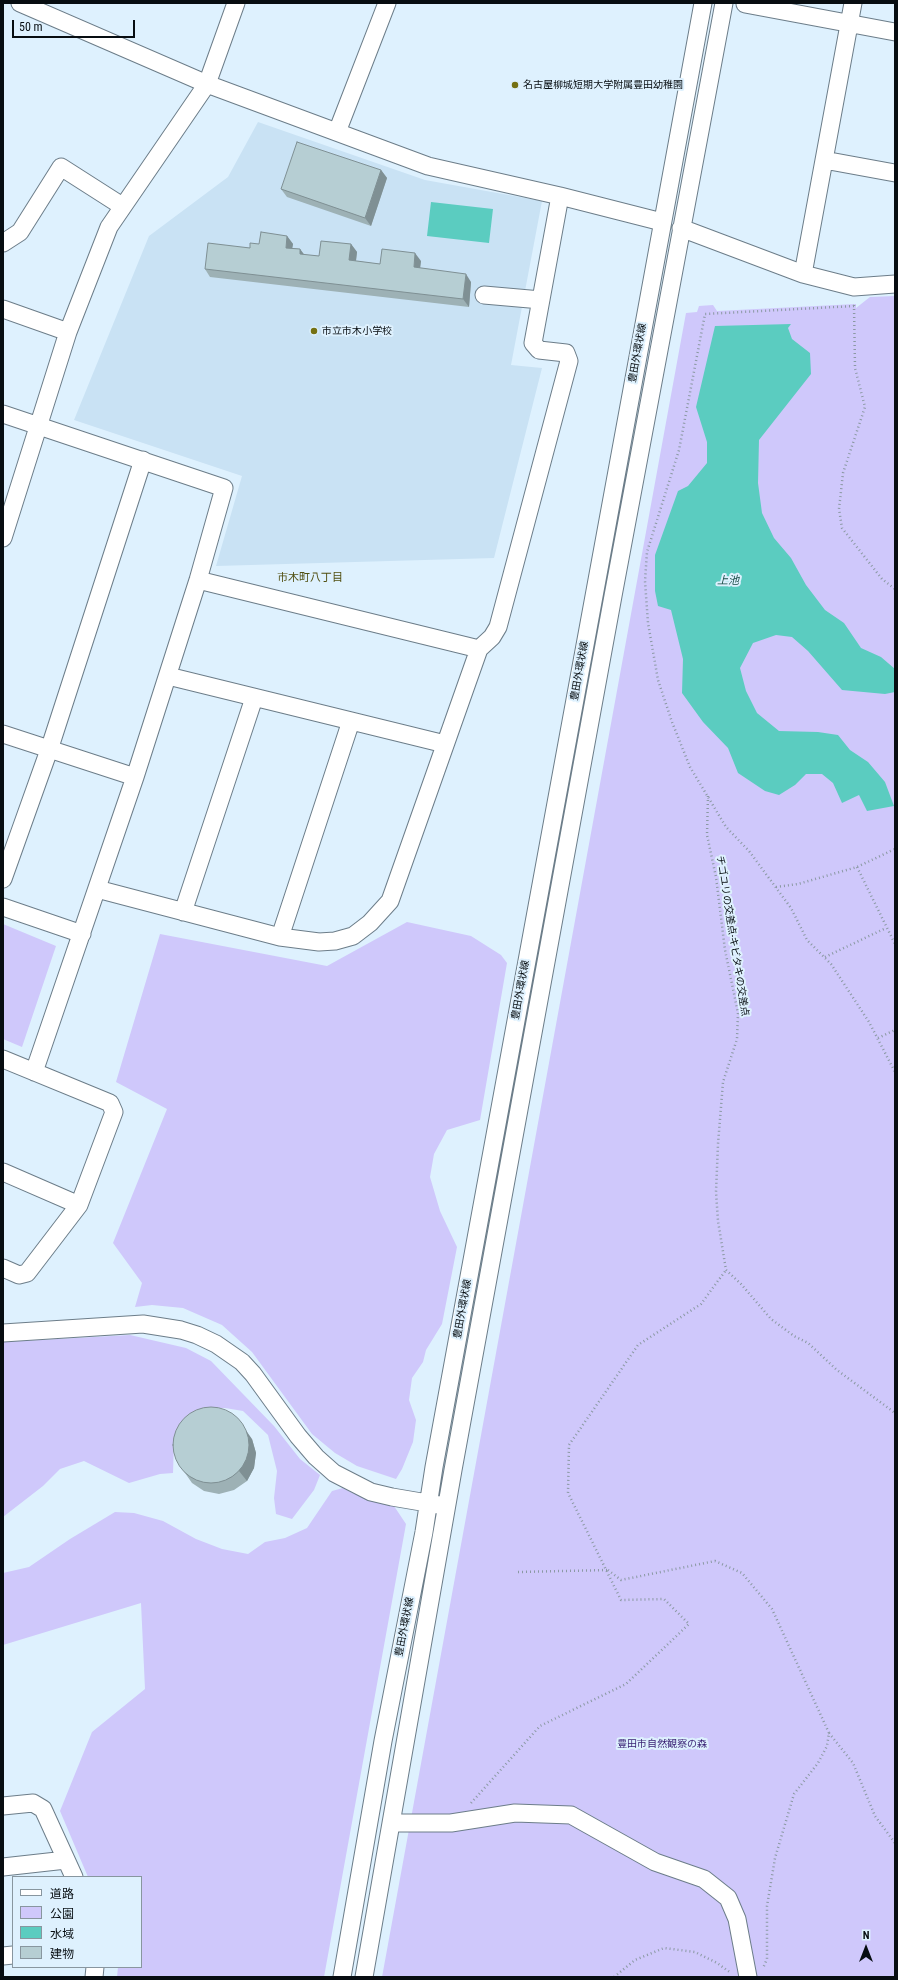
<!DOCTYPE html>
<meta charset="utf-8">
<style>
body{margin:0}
#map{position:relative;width:898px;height:1980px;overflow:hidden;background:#def1fe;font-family:"Roboto Condensed","Noto Sans JP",sans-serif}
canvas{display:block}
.frame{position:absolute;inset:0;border:4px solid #070d11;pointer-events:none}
.legend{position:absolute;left:12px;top:1876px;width:130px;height:92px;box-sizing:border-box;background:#def1fe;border:1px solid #88969f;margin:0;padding:5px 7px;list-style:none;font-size:12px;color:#070d11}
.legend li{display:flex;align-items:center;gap:8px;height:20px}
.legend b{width:20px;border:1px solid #88969f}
.north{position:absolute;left:846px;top:1928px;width:40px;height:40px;-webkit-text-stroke:3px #def1fe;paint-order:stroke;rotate:0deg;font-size:11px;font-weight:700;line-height:16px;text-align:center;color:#070d11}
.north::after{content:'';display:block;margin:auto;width:14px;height:18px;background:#070d11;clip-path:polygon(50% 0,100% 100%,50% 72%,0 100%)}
.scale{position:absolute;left:12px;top:20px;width:123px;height:18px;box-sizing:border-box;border:2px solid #070d11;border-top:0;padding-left:5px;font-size:12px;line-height:14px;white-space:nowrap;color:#070d11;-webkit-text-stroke:3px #def1fe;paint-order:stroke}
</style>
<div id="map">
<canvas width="898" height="1980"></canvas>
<div class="frame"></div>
<ul class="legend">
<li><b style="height:5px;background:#fff"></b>道路</li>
<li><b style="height:11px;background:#cfc8fb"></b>公園</li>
<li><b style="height:11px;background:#5bccc0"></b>水域</li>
<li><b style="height:11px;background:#b6ced3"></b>建物</li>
</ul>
<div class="north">N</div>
<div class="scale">50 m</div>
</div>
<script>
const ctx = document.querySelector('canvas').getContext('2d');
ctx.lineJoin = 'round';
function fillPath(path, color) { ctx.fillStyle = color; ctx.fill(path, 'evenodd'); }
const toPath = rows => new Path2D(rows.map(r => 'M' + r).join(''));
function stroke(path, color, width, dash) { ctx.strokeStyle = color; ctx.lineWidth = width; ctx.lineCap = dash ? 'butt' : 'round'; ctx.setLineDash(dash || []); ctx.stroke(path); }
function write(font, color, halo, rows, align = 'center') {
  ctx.font = font + ' "Roboto Condensed","Noto Sans JP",sans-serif'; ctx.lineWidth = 4; ctx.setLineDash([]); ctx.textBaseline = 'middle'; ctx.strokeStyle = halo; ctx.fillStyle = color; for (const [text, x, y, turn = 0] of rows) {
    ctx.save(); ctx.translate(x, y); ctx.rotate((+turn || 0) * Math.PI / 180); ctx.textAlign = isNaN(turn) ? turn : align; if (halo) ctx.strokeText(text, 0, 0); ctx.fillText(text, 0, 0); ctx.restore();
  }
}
const built = toPath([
 [258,122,425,180,542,201,511,365,542,368,494,558,216,566,242,476,74,420,149,236,228,177]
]);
const green = toPath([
 [895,296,895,1977,382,1977,686,313,697,312,699,306,713,305,717,311,856,304,856,308,870,297],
 [407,922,471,936,501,955,507,963,480,1120,447,1130,434,1154,430,1177,440,1211,457,1247,442,1324,426,1350,423,1362,412,1378,409,1400,416,1420,413,1442,402,1469,396,1479,357,1466,335,1453,312,1434,252,1352,222,1325,183,1308,152,1305,135,1307,142,1283,113,1243,167,1109,116,1082,160,934,327,966],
 [3,924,56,946,22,1047,3,1039],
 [130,1335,186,1348,211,1361,274,1426,300,1459,320,1475,314,1490,292,1519,276,1514,274,1498,277,1471,268,1435,243,1411,225,1408,206,1409,174,1441,173,1473,160,1474,129,1483,84,1461,60,1469,43,1486,3,1517,3,1342],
 [343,1488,352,1493,392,1503,406,1524,324,1977,117,1977,118,1967,141,1967,141,1877,88,1877,60,1811,92,1732,145,1689,141,1603,3,1645,3,1573,29,1567,70,1539,115,1512,134,1513,163,1521,196,1539,222,1549,248,1554,265,1542,285,1538,307,1528,332,1491]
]);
const water = toPath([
 [431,202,493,209,489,243,427,236],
 [791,324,788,328,792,339,810,353,811,374,759,440,758,483,762,513,774,538,791,558,806,585,825,610,844,623,861,648,881,657,895,669,895,692,885,694,842,690,808,651,792,637,776,635,753,643,740,668,746,691,757,713,779,731,818,732,838,735,850,750,868,762,885,782,894,806,867,811,859,795,842,803,833,783,822,774,806,774,795,785,779,795,765,791,738,773,728,748,703,722,682,693,683,659,671,610,658,606,655,591,655,555,678,491,688,486,707,463,707,442,696,407,715,326]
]);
const path = toPath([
 [854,305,855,368,865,407,843,473,839,509,842,528,882,579,895,589],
 [854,306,705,314,679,450,647,552,645,581,648,623,658,680,672,722,690,767,726,827,749,851,791,908,807,940,831,964,869,1022,895,1072],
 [708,796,707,835,716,877,725,950,738,1013,737,1039,723,1082,718,1144,716,1192,718,1221,726,1270],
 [857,867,895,944],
 [776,887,798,884,857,867,895,849],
 [825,957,886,928],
 [878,1038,895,1030],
 [726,1270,741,1284,771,1319,794,1336,808,1343,837,1370,895,1413],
 [608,1570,621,1580,715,1561,742,1573,772,1609,829,1733,827,1746,818,1763,794,1794,775,1858,767,1906,767,1959,763,1968],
 [518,1572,608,1570],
 [829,1733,853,1763,875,1816,895,1843],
 [471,1803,540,1726,626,1684,689,1624,664,1599,621,1600,568,1493,569,1445,638,1345,701,1304,726,1270],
 [614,1977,635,1960,664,1948,695,1952,717,1963,731,1973]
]);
const minor = toPath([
 [20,3,207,84,428,166,560,196,662,222],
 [745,4,895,32],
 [337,132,387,3],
 [824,160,895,173],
 [681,228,803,274,854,287,895,284],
 [3,243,20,232,61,167,122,206],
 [803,274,853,3],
 [484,295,541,300],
 [3,309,68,332],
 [3,414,224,488,198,580,135,777,34,1072],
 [3,538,68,332,109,227,207,84,236,3],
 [198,580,479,649],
 [168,676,445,744],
 [3,734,135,777],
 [3,879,49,750,143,460],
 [97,889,280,937,319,942,335,941,353,936,370,923,390,901,479,649,492,637,498,627,569,361,566,353,539,350,533,343,560,196],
 [3,907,82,934],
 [183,912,254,698],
 [280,937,351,721],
 [3,1059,110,1103,114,1112,79,1205,27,1273,19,1275,3,1268],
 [3,1172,79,1205],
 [3,1333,143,1324,181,1330,197,1335,216,1344,242,1362,253,1374,298,1436,316,1457,334,1473,371,1492,392,1497,439,1505],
 [3,1806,33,1803,43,1809,74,1877],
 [392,1823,451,1823,515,1813,571,1815,655,1862,704,1879,728,1898,737,1919,748,1977],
 [3,1867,66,1860],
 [3,1956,13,1955],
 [94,1977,95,1967],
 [342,1977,383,1741,424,1532,434,1467,703,3],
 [364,1977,453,1470,613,596,724,3]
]);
const wall = toPath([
 [381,170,387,178,371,226,287,197,281,189],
 [287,236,293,244,292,248,300,249,304,255,319,256,351,244,357,252,356,261,380,264,421,261,420,268,471,282,469,307,210,277,205,269,259,244],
 [252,1439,256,1453,254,1468,247,1481,234,1490,219,1494,204,1491,192,1483,176,1460]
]);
const shadedWall = toPath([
 [381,170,387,178,371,226,365,218],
 [287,236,293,244,291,256,286,248],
 [351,244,357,252,355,268,349,260],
 [300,249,306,257,300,254],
 [415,253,421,261,419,276,414,267],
 [466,274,471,282,469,307,463,299],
 [245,1429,252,1439,256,1453,254,1468,247,1481,239,1471]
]);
const building = toPath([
 [297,142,381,170,365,218,281,189,297,142],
 [261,232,287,236,286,248,300,249,300,254,319,256,321,241,351,244,349,260,380,264,382,249,415,253,414,267,466,274,463,299,205,269,208,243,250,248,250,243,259,244,261,232],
 '173 1445a38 38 0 1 1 76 0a38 38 0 1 1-76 0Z'
]);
const markers = [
 [515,85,4,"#747012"],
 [314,331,4,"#747012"]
];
const poiNames = [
 ["名古屋柳城短期大学附属豊田幼稚園",523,85],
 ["市立市木小学校",322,331]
];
const streetNames = [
 ["豊田外環状線",638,353,-80],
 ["豊田外環状線",580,671,-80],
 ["チゴユリの交差点-キビタキの交差点",732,936,81],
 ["豊田外環状線",521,990,-80],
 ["豊田外環状線",463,1309,-80],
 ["豊田外環状線",405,1627,-79]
];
const parkNames = [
 ["豊田市自然観察の森",662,1744]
];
const neighbourhoodNames = [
 ["市木町八丁目",310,578]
];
const waterNames = [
 ["上池",728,581]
];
fillPath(built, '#c9e2f4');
fillPath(green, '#cfc8fb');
fillPath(water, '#5bccc0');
stroke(minor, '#6c7d89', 19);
stroke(path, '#8b99a3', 2.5, [1, 3]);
stroke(minor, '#fff', 17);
fillPath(wall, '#9db1b5');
fillPath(shadedWall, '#7f9094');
fillPath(building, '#b6ced3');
stroke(building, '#7f9094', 1);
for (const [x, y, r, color] of markers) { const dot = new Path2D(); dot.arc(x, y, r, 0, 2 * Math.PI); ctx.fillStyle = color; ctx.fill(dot); stroke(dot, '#def1fe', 1.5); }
write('10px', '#070d11', '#def1fe', poiNames, 'left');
write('10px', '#070d11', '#def1fe', streetNames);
write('10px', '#381e72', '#def1fe', parkNames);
write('11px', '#514f11', '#def1fe', neighbourhoodNames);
write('italic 11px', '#184a45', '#def1fe', waterNames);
</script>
